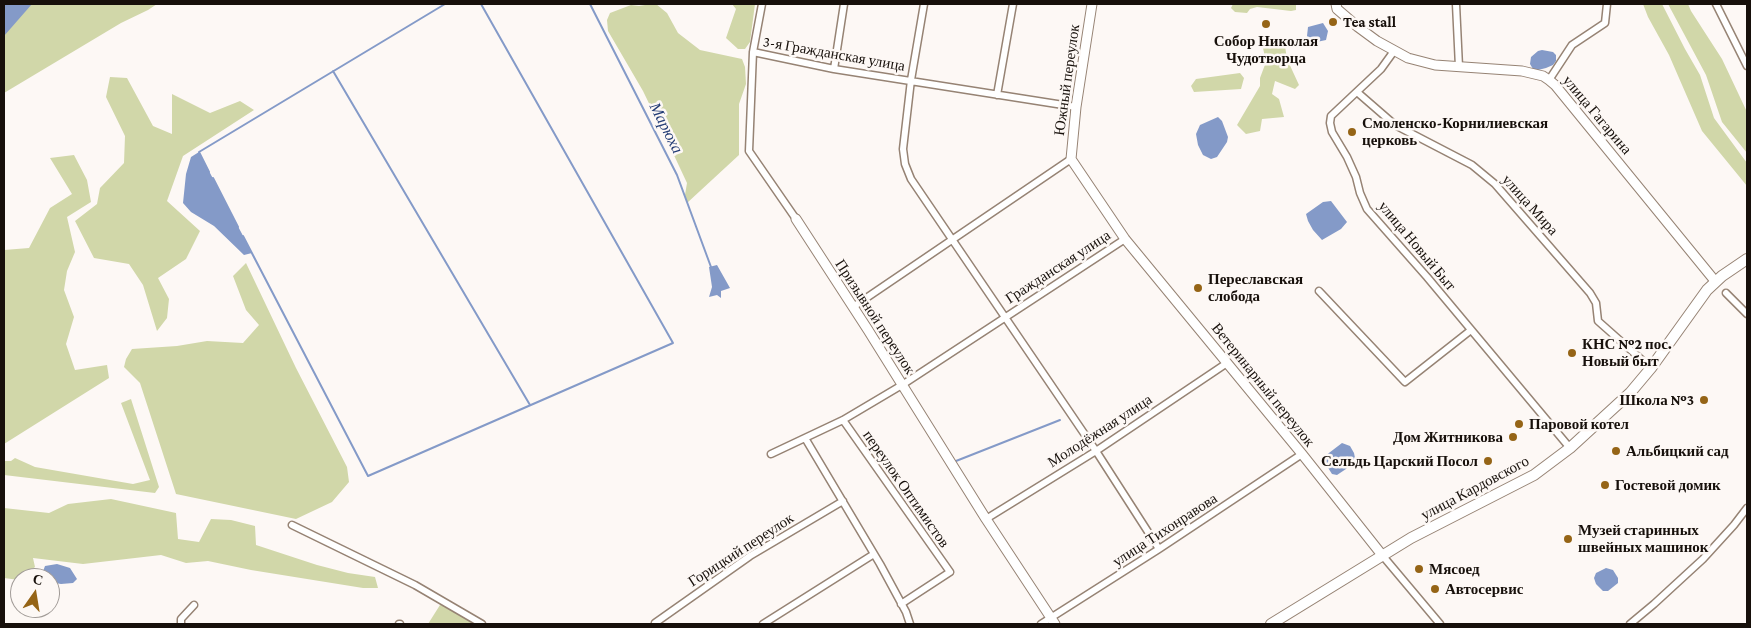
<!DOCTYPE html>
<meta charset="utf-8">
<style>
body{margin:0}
#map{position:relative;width:1751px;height:628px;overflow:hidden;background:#fdf8f5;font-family:"Crimson Pro",serif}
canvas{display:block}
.frame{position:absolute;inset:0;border:5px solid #17100b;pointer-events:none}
.north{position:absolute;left:10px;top:568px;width:50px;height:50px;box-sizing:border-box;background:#fdf8f5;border:1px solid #a19b97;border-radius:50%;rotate:13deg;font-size:14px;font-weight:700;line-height:20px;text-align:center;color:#17100b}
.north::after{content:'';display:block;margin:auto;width:18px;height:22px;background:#956416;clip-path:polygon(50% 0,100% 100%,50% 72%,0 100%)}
</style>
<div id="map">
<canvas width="1751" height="628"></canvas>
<div class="frame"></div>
<div class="north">С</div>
</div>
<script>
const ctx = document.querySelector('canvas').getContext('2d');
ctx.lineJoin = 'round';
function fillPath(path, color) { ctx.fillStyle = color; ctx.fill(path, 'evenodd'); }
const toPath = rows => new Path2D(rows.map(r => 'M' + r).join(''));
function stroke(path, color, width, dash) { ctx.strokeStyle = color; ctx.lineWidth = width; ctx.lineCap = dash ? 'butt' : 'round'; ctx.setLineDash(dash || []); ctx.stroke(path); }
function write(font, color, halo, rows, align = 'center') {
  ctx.font = font + ' "Crimson Pro",serif'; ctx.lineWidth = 5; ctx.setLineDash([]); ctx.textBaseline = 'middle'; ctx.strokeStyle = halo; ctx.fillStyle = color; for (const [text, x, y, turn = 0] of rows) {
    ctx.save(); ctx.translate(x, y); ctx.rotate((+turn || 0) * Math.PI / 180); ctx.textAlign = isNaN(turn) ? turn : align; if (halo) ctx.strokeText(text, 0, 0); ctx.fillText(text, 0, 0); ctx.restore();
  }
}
const green = toPath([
 [4,4,157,4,148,10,121,23,4,93],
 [651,4,656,4,667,13,678,33,700,50,742,59,745,67,746,84,739,104,739,155,687,203,685,195,687,183,672,151,643,91,608,31,607,20,610,13,631,5,639,6],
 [732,4,755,4,750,42,745,49,738,49,726,38,736,9],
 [1233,4,1296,4,1296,10,1291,11,1257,7,1250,9,1247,13,1235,12,1231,8],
 [1643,4,1662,4,1685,49,1700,75,1714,118,1747,163,1747,186,1702,131,1669,55,1648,17],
 [1668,4,1688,4,1691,11,1722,59,1747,112,1747,153,1722,122,1706,75],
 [1268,41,1285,46,1287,59,1299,85,1295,89,1275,81,1272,94,1279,99,1284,117,1262,119,1260,131,1246,134,1237,125,1260,86,1260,78,1266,62,1263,48],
 [1240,73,1244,78,1241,89,1194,92,1191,86,1196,79],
 [110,77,127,78,153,126,172,134,172,94,210,113,240,101,254,110,183,156,167,201,200,231,186,259,158,278,169,299,167,318,157,331,143,285,129,264,94,258,75,221,97,204,100,188,124,163,125,136,106,97],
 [74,155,87,180,91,202,67,217,75,252,67,271,64,290,74,317,66,344,75,370,107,365,109,378,4,444,4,250,29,248,50,208,72,194,50,158],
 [246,263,296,368,347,467,349,482,332,502,296,519,176,494,140,383,124,367,126,359,132,349,177,346,207,341,243,343,259,325,246,310,233,276],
 [131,399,159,487,155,493,4,475,4,461,11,461,15,458,35,467,133,484,150,480,121,403],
 [111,499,176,513,178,539,199,542,211,519,231,520,255,526,256,545,317,565,348,573,375,577,378,588,363,588,251,570,208,561,186,563,161,555,83,564,33,558,35,567,19,580,4,578,4,508,49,513,68,504],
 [440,605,447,606,478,624,428,624]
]);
const water = toPath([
 [4,4,32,4,4,36],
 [1323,23,1328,31,1326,40,1312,43,1307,36,1308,27],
 [1542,50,1553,52,1556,55,1556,61,1553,65,1546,68,1538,70,1533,69,1530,64,1531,57,1538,51],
 [1218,117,1222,121,1228,137,1227,142,1217,157,1211,159,1203,155,1198,145,1196,134,1200,125],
 [199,152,252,253,244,255,214,226,191,212,183,203,186,174,191,157],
 [1331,201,1347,222,1341,229,1322,240,1313,230,1308,221,1306,214,1323,202],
 [717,265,730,288,721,291,721,298,717,295,709,297,712,287,709,267],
 [1342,443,1350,446,1354,453,1355,458,1349,467,1337,475,1332,474,1323,460,1325,456],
 [57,564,70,568,77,579,73,583,61,584,50,582,50,578,45,578,42,574,45,566],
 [1606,568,1613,570,1618,578,1618,583,1608,591,1603,591,1596,584,1594,578,1596,573]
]);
const stream = toPath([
 [590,4,677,175,711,267],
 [333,71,530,405],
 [209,172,199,152,445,4],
 [213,178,238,227],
 [243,236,368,476,673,343,481,4],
 [956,461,1060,420]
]);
const street = toPath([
 [762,4,753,52,749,151,796,219],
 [924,4,911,80,903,149,905,164,911,179,1096,451,1159,549],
 [1456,4,1459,67],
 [1716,4,1747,66],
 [1394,51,1381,69,1331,116,1330,123,1332,132,1347,157,1356,177,1360,193,1367,209,1427,277,1570,448],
 [753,52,834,69,1076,107],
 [834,69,844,4],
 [1549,80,1572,45,1605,23,1607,4],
 [1357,92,1395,125,1472,165,1495,184,1590,293,1596,303,1598,321,1651,368],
 [997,95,1013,4],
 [1319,291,1405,382,1471,330],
 [1726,293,1747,314],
 [853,307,1071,159],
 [843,420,950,572,901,604],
 [805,438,880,564,906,612,910,624],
 [771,454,843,420,902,385,1125,239],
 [986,519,1096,451,1227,363],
 [292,525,415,585,482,624],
 [1382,555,1440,624],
 [655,623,750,556,843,501],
 [181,624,181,619,194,605],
 [399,624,400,624],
 [763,624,874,554],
 [1041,624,1159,549,1302,454],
 [1630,624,1654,604,1703,559,1734,525,1747,508]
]);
const secondary = toPath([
 [1092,4,1076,107,1071,159,1125,239,1302,454,1382,555],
 [1336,4,1337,9,1358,27,1377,41,1408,58,1435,65,1522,71,1543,76,1549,80,1555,85,1715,281],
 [796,219,868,330,986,519,1055,624]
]);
const primary = toPath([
 [1271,624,1411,538,1534,475,1570,448,1630,393,1651,368,1707,290,1722,276,1747,259]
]);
const markers = [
 [1333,22,5,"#956416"],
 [1266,24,5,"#956416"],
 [1352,132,5,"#956416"],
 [1198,288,5,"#956416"],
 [1572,353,5,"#956416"],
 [1704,400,5,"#956416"],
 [1519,424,5,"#956416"],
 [1513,437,5,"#956416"],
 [1616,451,5,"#956416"],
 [1488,461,5,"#956416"],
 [1605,485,5,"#956416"],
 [1568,539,5,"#956416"],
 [1419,569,5,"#956416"],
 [1435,589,5,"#956416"]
];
const poiNames = [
 ["Tea stall",1343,22],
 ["Собор Николая",1266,41,"center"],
 ["Чудотворца",1266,58,"center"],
 ["Смоленско-Корнилиевская",1362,123],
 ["церковь",1362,140],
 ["Переславская",1208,279],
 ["слобода",1208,296],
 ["КНС №2 пос.",1582,344],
 ["Новый быт",1582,361],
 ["Школа №3",1694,400,"right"],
 ["Паровой котел",1529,424],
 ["Дом Житникова",1503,437,"right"],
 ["Альбицкий сад",1626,451],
 ["Сельдь Царский Посол",1478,461,"right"],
 ["Гостевой домик",1615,485],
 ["Музей старинных",1578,530],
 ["швейных машинок",1578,547],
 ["Мясоед",1429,569],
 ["Автосервис",1445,589]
];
const streetNames = [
 ["3-я Гражданская улица",834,54,10],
 ["Южный переулок",1067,80,-82],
 ["улица Гагарина",1597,115,50],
 ["улица Мира",1530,205,48],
 ["улица Новый Быт",1417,246,50],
 ["Гражданская улица",1058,267,-33],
 ["Призывной переулок",875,317,57],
 ["Ветеринарный переулок",1263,385,51],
 ["Молодёжная улица",1100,431,-33],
 ["улица Кардовского",1475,488,-28],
 ["переулок Оптимистов",906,489,55],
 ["улица Тихонравова",1165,530,-33],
 ["Горицкий переулок",741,550,-33]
];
const waterNames = [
 ["Марюха",666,128,63]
];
fillPath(green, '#d1d7a9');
fillPath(water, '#849ac8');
stroke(stream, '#849ac8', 2);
stroke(street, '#968374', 9);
stroke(secondary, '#968374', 11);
stroke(primary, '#968374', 12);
stroke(street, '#fff', 6);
stroke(secondary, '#fff', 9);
stroke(primary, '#fff', 10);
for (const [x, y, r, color] of markers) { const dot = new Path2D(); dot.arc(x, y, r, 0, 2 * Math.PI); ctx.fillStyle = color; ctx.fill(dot); stroke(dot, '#fdf8f5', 2); }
write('bold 15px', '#17100b', '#fdf8f5', poiNames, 'left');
write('15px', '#17100b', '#fdf8f5', streetNames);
write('italic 16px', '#233c75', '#fdf8f5', waterNames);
</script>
